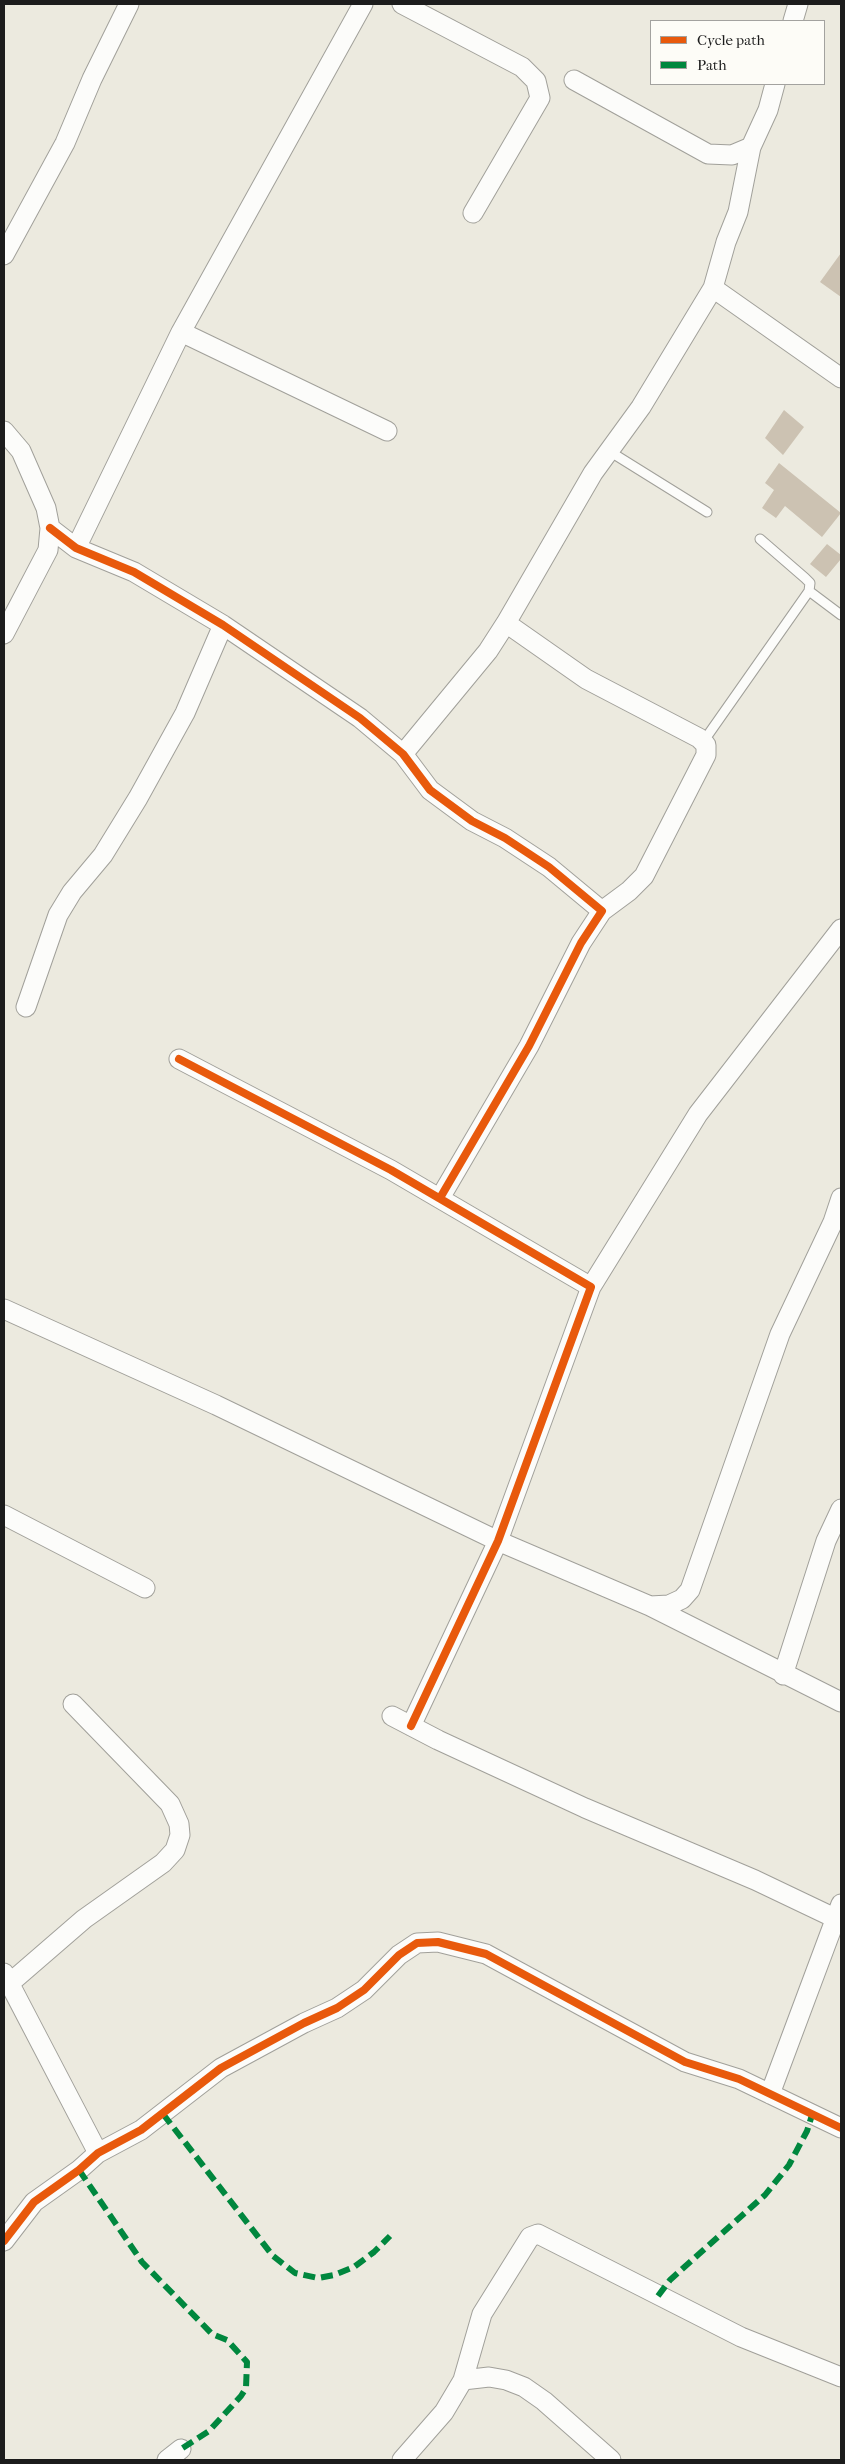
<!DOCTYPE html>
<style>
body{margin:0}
#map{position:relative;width:845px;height:2464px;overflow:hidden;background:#eceadf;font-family:"IM FELL French Canon",serif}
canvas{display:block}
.frame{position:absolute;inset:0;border:5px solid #1c1c1c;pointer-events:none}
.legend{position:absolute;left:650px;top:20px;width:175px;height:65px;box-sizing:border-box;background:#fdfcf7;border:1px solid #a3a29f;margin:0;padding:6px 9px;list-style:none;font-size:15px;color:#1c1c1c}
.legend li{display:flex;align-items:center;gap:10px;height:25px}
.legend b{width:25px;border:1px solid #a3a29f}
</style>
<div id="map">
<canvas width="845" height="2464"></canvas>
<div class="frame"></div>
<ul class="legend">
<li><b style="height:6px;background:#e8590c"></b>Cycle path</li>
<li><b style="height:6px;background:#00873e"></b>Path</li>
</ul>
</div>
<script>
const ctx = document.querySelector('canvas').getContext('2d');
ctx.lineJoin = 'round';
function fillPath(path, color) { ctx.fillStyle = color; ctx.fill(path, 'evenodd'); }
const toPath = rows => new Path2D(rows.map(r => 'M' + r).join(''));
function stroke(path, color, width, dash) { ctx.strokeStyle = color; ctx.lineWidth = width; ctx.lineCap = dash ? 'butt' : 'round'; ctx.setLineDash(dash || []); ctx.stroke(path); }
const building = toPath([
 [841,253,841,297,820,282],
 [784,410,804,427,783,455,765,438],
 [779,463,841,513,822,537,785,506,776,518,762,508,774,490,765,483],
 [827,544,841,555,841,559,826,577,810,564]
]);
const service = toPath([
 [609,451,707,512],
 [809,591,841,615],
 [703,742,809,591,810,583,805,578,760,539]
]);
const minor = toPath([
 [402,4,522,67,536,81,540,98,473,213],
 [793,21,798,4],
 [574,80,708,154,732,155,751,147],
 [4,255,65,143,92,79,129,4],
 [713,288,841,378],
 [181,332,387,431],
 [4,431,21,451,46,508,50,528,48,550,4,634],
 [50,528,76,548,134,572,223,625,360,718,403,754,430,790,472,821,505,838,549,867,602,911,581,943,529,1046,440,1198],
 [76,548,181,332,363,4],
 [506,623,586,679,699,738,706,745,706,755,644,876,629,891,602,911],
 [403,754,488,651,506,623,593,473,641,407,713,288,726,242,738,212,751,147,768,110,775,84],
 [26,1007,58,915,72,892,103,855,138,798,185,713,223,625],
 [179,1059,391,1170,591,1287,498,1541,411,1726],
 [591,1287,698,1114,841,929],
 [4,1309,216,1405,498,1541,650,1606,841,1702],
 [4,1515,145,1588],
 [650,1606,669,1605,682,1599,690,1590,780,1334,833,1222,841,1198],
 [783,1675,826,1541,841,1509],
 [392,1716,438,1740,585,1808,755,1880,841,1921],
 [4,1973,98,2153],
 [10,1983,84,1919,163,1863,175,1850,180,1835,179,1824,170,1804,73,1704],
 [770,2094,841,1904],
 [4,2241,34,2202,79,2170,98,2153,141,2130,221,2068,304,2023,337,2008,364,1990,399,1955,417,1943,438,1942,486,1954,685,2062,739,2079,841,2128],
 [463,2380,482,2314,530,2237,538,2234,741,2337,841,2377],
 [167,2460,181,2449],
 [402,2460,444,2412,463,2380,489,2377,506,2380,524,2387,544,2401,611,2460]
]);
const quiet = toPath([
 [163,2114,273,2256,295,2273,318,2278,334,2275,354,2267,374,2252,390,2236],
 [79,2170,142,2262,212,2334,227,2340,247,2362,246,2388,241,2396,209,2431,181,2449],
 [658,2296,670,2280,765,2195,789,2165,807,2131,812,2115]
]);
const cycleway = toPath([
 [50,528,76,548,134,572,223,625,360,718,403,754,430,790,472,821,505,838,549,867,602,911,581,943,529,1046,440,1198],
 [179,1059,391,1170,591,1287,498,1541,411,1726],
 [4,2241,34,2202,79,2170,98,2153,141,2130,221,2068,304,2023,337,2008,364,1990,399,1955,417,1943,438,1942,486,1954,685,2062,739,2079,841,2128]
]);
fillPath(building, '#ccc2b2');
stroke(service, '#a1a09a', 11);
stroke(minor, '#a1a09a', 21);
stroke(service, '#fcfcfa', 9);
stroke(minor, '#fcfcfa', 19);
stroke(quiet, '#00873e', 6, [12, 6]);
stroke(cycleway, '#e8590c', 8);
</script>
